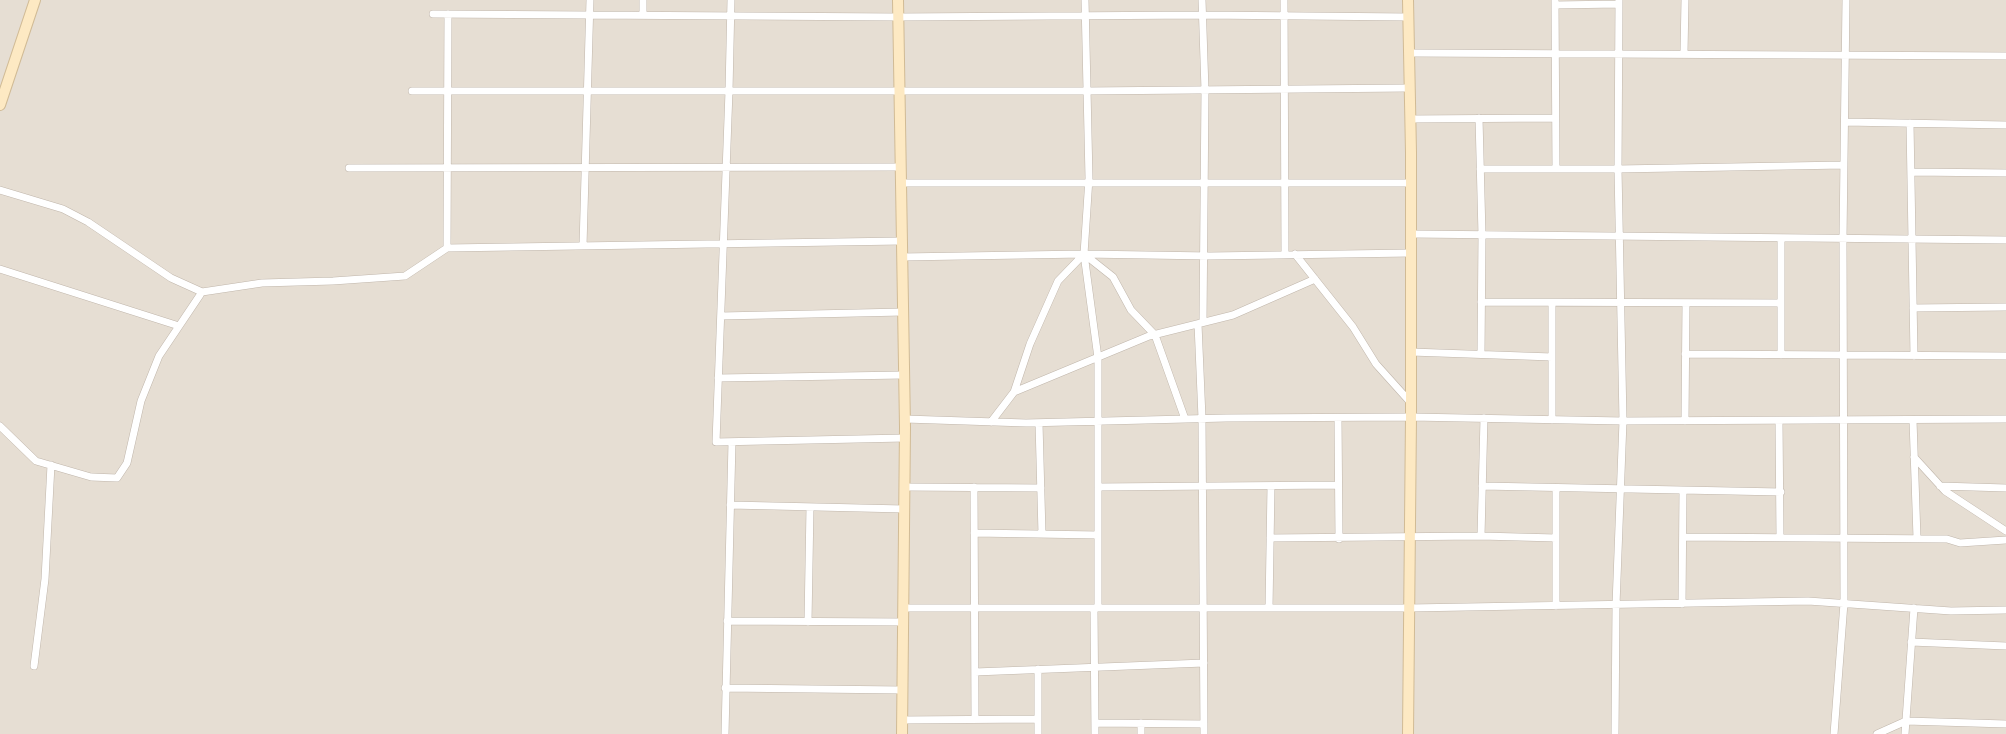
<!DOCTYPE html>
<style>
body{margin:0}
canvas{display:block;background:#f2ede5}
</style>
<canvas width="2006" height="734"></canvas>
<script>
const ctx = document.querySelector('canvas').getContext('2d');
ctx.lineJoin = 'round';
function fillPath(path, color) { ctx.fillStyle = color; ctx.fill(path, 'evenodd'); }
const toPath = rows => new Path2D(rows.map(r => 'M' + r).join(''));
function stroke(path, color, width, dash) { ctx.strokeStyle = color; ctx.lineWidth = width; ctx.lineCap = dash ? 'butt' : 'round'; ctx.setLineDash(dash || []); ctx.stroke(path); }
const residential = toPath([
 [0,0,2006,0,2006,734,0,734]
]);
const street = toPath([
 [731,0,729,91,716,442,905,438],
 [1085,0,1089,178,1084,254,1098,358,1098,608],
 [1202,0,1205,90,1203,322],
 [1284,0,1285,254],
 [1555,0,1556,169],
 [1555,5,1619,4],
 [433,14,898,17,1203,15,1408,17],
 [643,15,643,0],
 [1409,53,2006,56],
 [1684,53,1685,0],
 [412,91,1087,91,1409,88],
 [1479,118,1482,235,1481,353],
 [1410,119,1555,118],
 [1845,122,2006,125],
 [1910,123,1914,356],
 [349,168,901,167],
 [1480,169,1618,169,1844,165],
 [1911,172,2006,173],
 [901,183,1411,183],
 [0,190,63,209,88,222,171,278,202,292,262,283,333,281,405,276,447,248,902,241],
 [1411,234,2006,240],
 [1781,238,1781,355],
 [583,246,590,0],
 [447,248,448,14],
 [1295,254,1353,327,1376,364,1411,403],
 [902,257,1084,254,1210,256,1411,253],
 [0,269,179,326],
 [1481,302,1781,303],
 [1913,308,2006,307],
 [721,316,903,312],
 [1198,324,1202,418,1204,734],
 [1411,352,1552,357],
 [1685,354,2006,356],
 [718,378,904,375],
 [1014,392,1030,344,1058,281,1084,254,1113,277,1131,310,1155,335,1185,419],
 [1338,418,1339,539],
 [905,419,1026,423,1226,418,1411,417,1623,421,2006,419],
 [1552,420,1552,303],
 [1913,420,1917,538],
 [1685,421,1686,303],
 [1779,421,1780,537],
 [991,422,1014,392,1149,336,1233,315,1315,279],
 [1039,423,1042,534],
 [0,426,36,461,91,477,117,478,127,463,141,401,159,356,202,292],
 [1914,457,1945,491,2006,531],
 [1482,486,1781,492],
 [1940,486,2006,488],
 [904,487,1041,488],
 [974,487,975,719],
 [1098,487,1338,485],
 [730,505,904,509],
 [974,533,1098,535],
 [1481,536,1484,418],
 [1683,537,1947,539,1960,543,2006,540],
 [1270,538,1481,536,1556,538],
 [1682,604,1683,491],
 [1556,606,1556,488],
 [903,608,1410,608,1808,601,1951,611,2006,610],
 [1094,608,1095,734],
 [1269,608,1271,486],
 [727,621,903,622],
 [808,622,810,507],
 [1911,642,2006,646],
 [34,666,45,579,51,465],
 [975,672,1204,663],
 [725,688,902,690],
 [902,720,1038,719],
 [1095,723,1204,724],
 [1141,723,1141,734],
 [725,734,732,442],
 [1038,734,1038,669],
 [1615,734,1616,605,1623,421,1618,169,1619,0],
 [1834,734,1844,603,1843,239,1846,0],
 [1877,734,1906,721,2006,724],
 [1905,734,1914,608]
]);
const secondary = toPath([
 [898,0,905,427,902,734],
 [0,105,35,0],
 [1408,734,1411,417,1411,153,1408,0]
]);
fillPath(residential, '#e6ded3');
stroke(street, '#c0b6ab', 8);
stroke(secondary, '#d1bb95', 12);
stroke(street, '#fff', 7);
stroke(secondary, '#fde9c3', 10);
</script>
